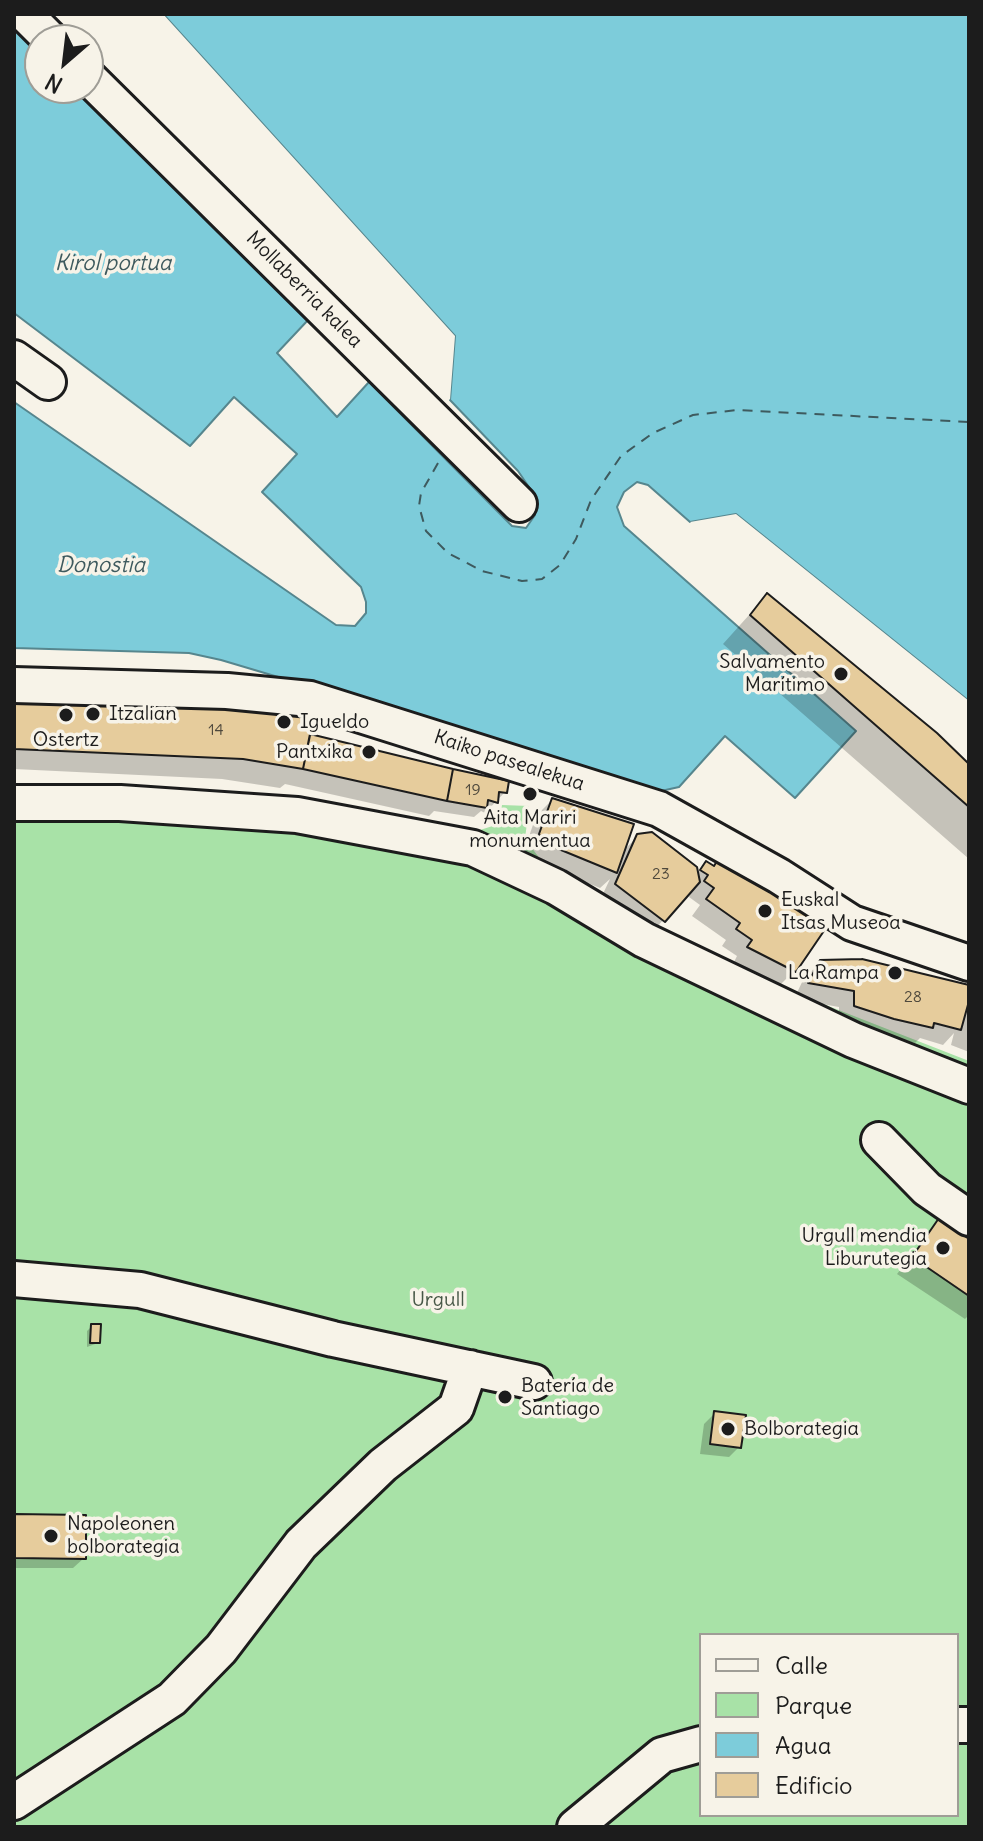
<!DOCTYPE html>
<meta charset="utf-8">
<style>
body{margin:0}
#map{position:relative;width:983px;height:1841px;overflow:hidden;background:#f7f3e8;font-family:Delius,sans-serif}
canvas{display:block}
.frame{position:absolute;inset:0;border:16px solid #1c1c1c;pointer-events:none}
.legend{position:absolute;left:699px;top:1633px;width:260px;height:184px;box-sizing:border-box;background:#f7f3e8;border:2px solid #9f9d96;margin:0;padding:10px 14px;list-style:none;font-size:24px;color:#1c1c1c}
.legend li{display:flex;align-items:center;gap:16px;height:40px}
.legend b{width:40px;border:2px solid #9f9d96}
.north{position:absolute;left:24px;top:24px;width:80px;height:80px;box-sizing:border-box;background:#f7f3e8;border:2px solid #9f9d96;border-radius:50%;rotate:208deg;font-size:22px;font-weight:700;line-height:32px;text-align:center;color:#1c1c1c}
.north::after{content:'';display:block;margin:auto;width:28px;height:36px;background:#1c1c1c;clip-path:polygon(50% 0,100% 100%,50% 72%,0 100%)}
</style>
<div id="map">
<canvas width="983" height="1841"></canvas>
<div class="frame"></div>
<ul class="legend">
<li><b style="height:10px;background:#f7f3e8"></b>Calle</li>
<li><b style="height:22px;background:#a8e2a7"></b>Parque</li>
<li><b style="height:22px;background:#7dccda"></b>Agua</li>
<li><b style="height:22px;background:#e6cc9c"></b>Edificio</li>
</ul>
<div class="north">N</div>
</div>
<script>
const ctx = document.querySelector('canvas').getContext('2d');
ctx.lineJoin = 'round';
function fillPath(path, color) { ctx.fillStyle = color; ctx.fill(path, 'evenodd'); }
const toPath = rows => new Path2D(rows.map(r => 'M' + r).join(''));
function stroke(path, color, width, dash) { ctx.strokeStyle = color; ctx.lineWidth = width; ctx.lineCap = dash ? 'butt' : 'round'; ctx.setLineDash(dash || []); ctx.stroke(path); }
function write(font, color, halo, rows, align = 'center') {
  ctx.font = font + ' Delius,sans-serif'; ctx.lineWidth = 7; ctx.setLineDash([]); ctx.textBaseline = 'middle'; ctx.strokeStyle = halo; ctx.fillStyle = color; for (const [text, x, y, turn = 0] of rows) {
    ctx.save(); ctx.translate(x, y); ctx.rotate((+turn || 0) * Math.PI / 180); ctx.textAlign = isNaN(turn) ? turn : align; if (halo) ctx.strokeText(text, 0, 0); ctx.fillText(text, 0, 0); ctx.restore();
  }
}
const green = toPath([
 [14,791,314,807,480,830,499,824,502,805,529,806,525,839,547,868,591,899,744,973,969,1061,969,1827,14,1827],
 [701,1635,957,1635,957,1815,701,1815]
]);
const water = toPath([
 [163,14,969,14,969,701,736,514,690,522,648,485,637,482,624,492,617,507,624,526,856,731,795,798,725,736,679,787,661,791,221,660,189,653,14,648,14,402,336,625,355,626,366,613,366,602,361,587,262,492,297,454,234,397,190,446,14,313,14,24,40,50,40,88,78,88,309,319,277,353,337,417,369,382,512,526,526,528,535,515,533,493,518,471,450,400,455,336,163,14]
]);
const pier = toPath([
 [159,14,163,14,455,336,450,400,446,396,451,338],
 [736,514,969,701,969,705,735,518,694,526,690,522]
]);
const shadow = toPath([
 [767,595,969,766,969,859,723,644],
 [14,699,308,736,505,792,485,813,481,811,474,817,434,811,429,816,285,784,280,788,222,779,14,769],
 [552,800,623,851,638,836,696,874,707,863,794,971,778,987,733,964,737,956,722,946,726,940,692,916,700,905,689,897,695,884,648,937,600,900,610,879,600,888,528,859,524,851,536,816],
 [862,961,969,987,969,1052,951,1045,954,1033,943,1045,920,1038,915,1043,839,1021,839,1007,794,999,804,978,821,962],
 [939,1221,969,1241,969,1315,965,1319,897,1274],
 [92,1326,98,1343,87,1347,87,1331],
 [715,1413,739,1447,729,1457,700,1454,704,1424],
 [16,1516,84,1558,73,1568,14,1568]
]);
const ferry = toPath([
 [438,463,421,493,419,506,426,531,448,553,482,571,522,581,542,579,560,565,576,539,591,500,621,456,653,433,693,415,737,410,969,422]
]);
const building = toPath([
 [767,593,937,733,969,764,969,807,750,615,767,593],
 [14,696,315,711,303,769,243,759,14,749,14,696],
 [310,734,453,769,447,801,303,769,310,734],
 [453,769,509,781,507,793,499,792,498,803,488,800,487,808,447,801,453,769],
 [552,798,634,824,617,873,544,843,539,834,552,798],
 [652,832,697,867,700,882,665,922,615,884,637,834,652,832],
 [706,861,714,866,717,861,728,868,733,861,828,925,796,972,747,947,752,940,736,929,740,923,706,899,714,888,704,881,708,875,700,870,706,861],
 [862,959,969,985,969,1001,961,1030,934,1023,933,1028,894,1019,854,1006,854,991,808,983,820,960,862,959],
 [939,1218,969,1239,969,1296,912,1257,939,1218],
 [91,1324,101,1324,100,1343,90,1343,91,1324],
 [714,1411,746,1415,741,1448,710,1444,714,1411],
 [15,1514,86,1515,86,1559,15,1558,15,1514]
]);
const street = toPath([
 [25,14,51,40],
 [88,77,519,504],
 [14,358,48,382],
 [14,685,227,691,310,699,659,809,779,876,852,923,969,963],
 [14,803,120,803,297,815,473,848,556,887,644,940,853,1040,969,1086],
 [879,1140,927,1189,969,1218],
 [14,1279,140,1290,333,1339,534,1382],
 [957,1725,969,1725],
 [14,1802,172,1699,221,1649,301,1544,383,1465,456,1408,470,1368],
 [575,1827,662,1755,701,1744]
]);
const markers = [
 [841,674,8,"#1c1c1c"],
 [93,714,8,"#1c1c1c"],
 [66,715,8,"#1c1c1c"],
 [284,722,8,"#1c1c1c"],
 [369,752,8,"#1c1c1c"],
 [530,794,8,"#1c1c1c"],
 [765,911,8,"#1c1c1c"],
 [895,973,8,"#1c1c1c"],
 [943,1248,8,"#1c1c1c"],
 [505,1397,8,"#1c1c1c"],
 [728,1429,8,"#1c1c1c"],
 [51,1536,8,"#1c1c1c"]
];
const numberNames = [
 ["14",216,730],
 ["19",473,790],
 ["23",661,874],
 ["28",913,997]
];
const streetNames = [
 ["Mollaberria kalea",304,290,45],
 ["Kaiko pasealekua",509,761,18]
];
const poiNames = [
 ["Salvamento",825,662,"right"],
 ["Marítimo",825,685,"right"],
 ["Itzalian",109,714],
 ["Igueldo",300,722],
 ["Ostertz",66,740,"center"],
 ["Pantxika",353,752,"right"],
 ["Aita Mariri",530,818,"center"],
 ["monumentua",530,841,"center"],
 ["Euskal",781,900],
 ["Itsas Museoa",781,923],
 ["La Rampa",879,973,"right"],
 ["Urgull mendia",927,1236,"right"],
 ["Liburutegia",927,1259,"right"],
 ["Batería de",521,1386],
 ["Santiago",521,1409],
 ["Bolborategia",744,1429],
 ["Napoleonen",67,1524],
 ["bolborategia",67,1547]
];
const parkNames = [
 ["Urgull",438,1300]
];
const waterNames = [
 ["Kirol portua",113,264],
 ["Donostia",101,566]
];
fillPath(green, '#a8e2a7');
fillPath(water, '#7dccda');
stroke(water, '#56868e', 2);
fillPath(pier, '#f7f3e8');
fillPath(shadow, '#0003');
stroke(ferry, '#3e5a5e', 2, [10, 8]);
fillPath(building, '#e6cc9c');
stroke(building, '#1c1c1c', 2);
stroke(street, '#1c1c1c', 40);
stroke(street, '#f7f3e8', 34);
for (const [x, y, r, color] of markers) { const dot = new Path2D(); dot.arc(x, y, r, 0, 2 * Math.PI); ctx.fillStyle = color; ctx.fill(dot); stroke(dot, '#f7f3e8', 3); }
write('16px', '#4e483c', null, numberNames);
write('20px', '#1c1c1c', '#f7f3e8', streetNames);
write('20px', '#1c1c1c', '#f7f3e8', poiNames, 'left');
write('20px', '#465746', '#f7f3e8', parkNames);
write('italic 22px', '#3e5a5e', '#f7f3e8', waterNames);
</script>
